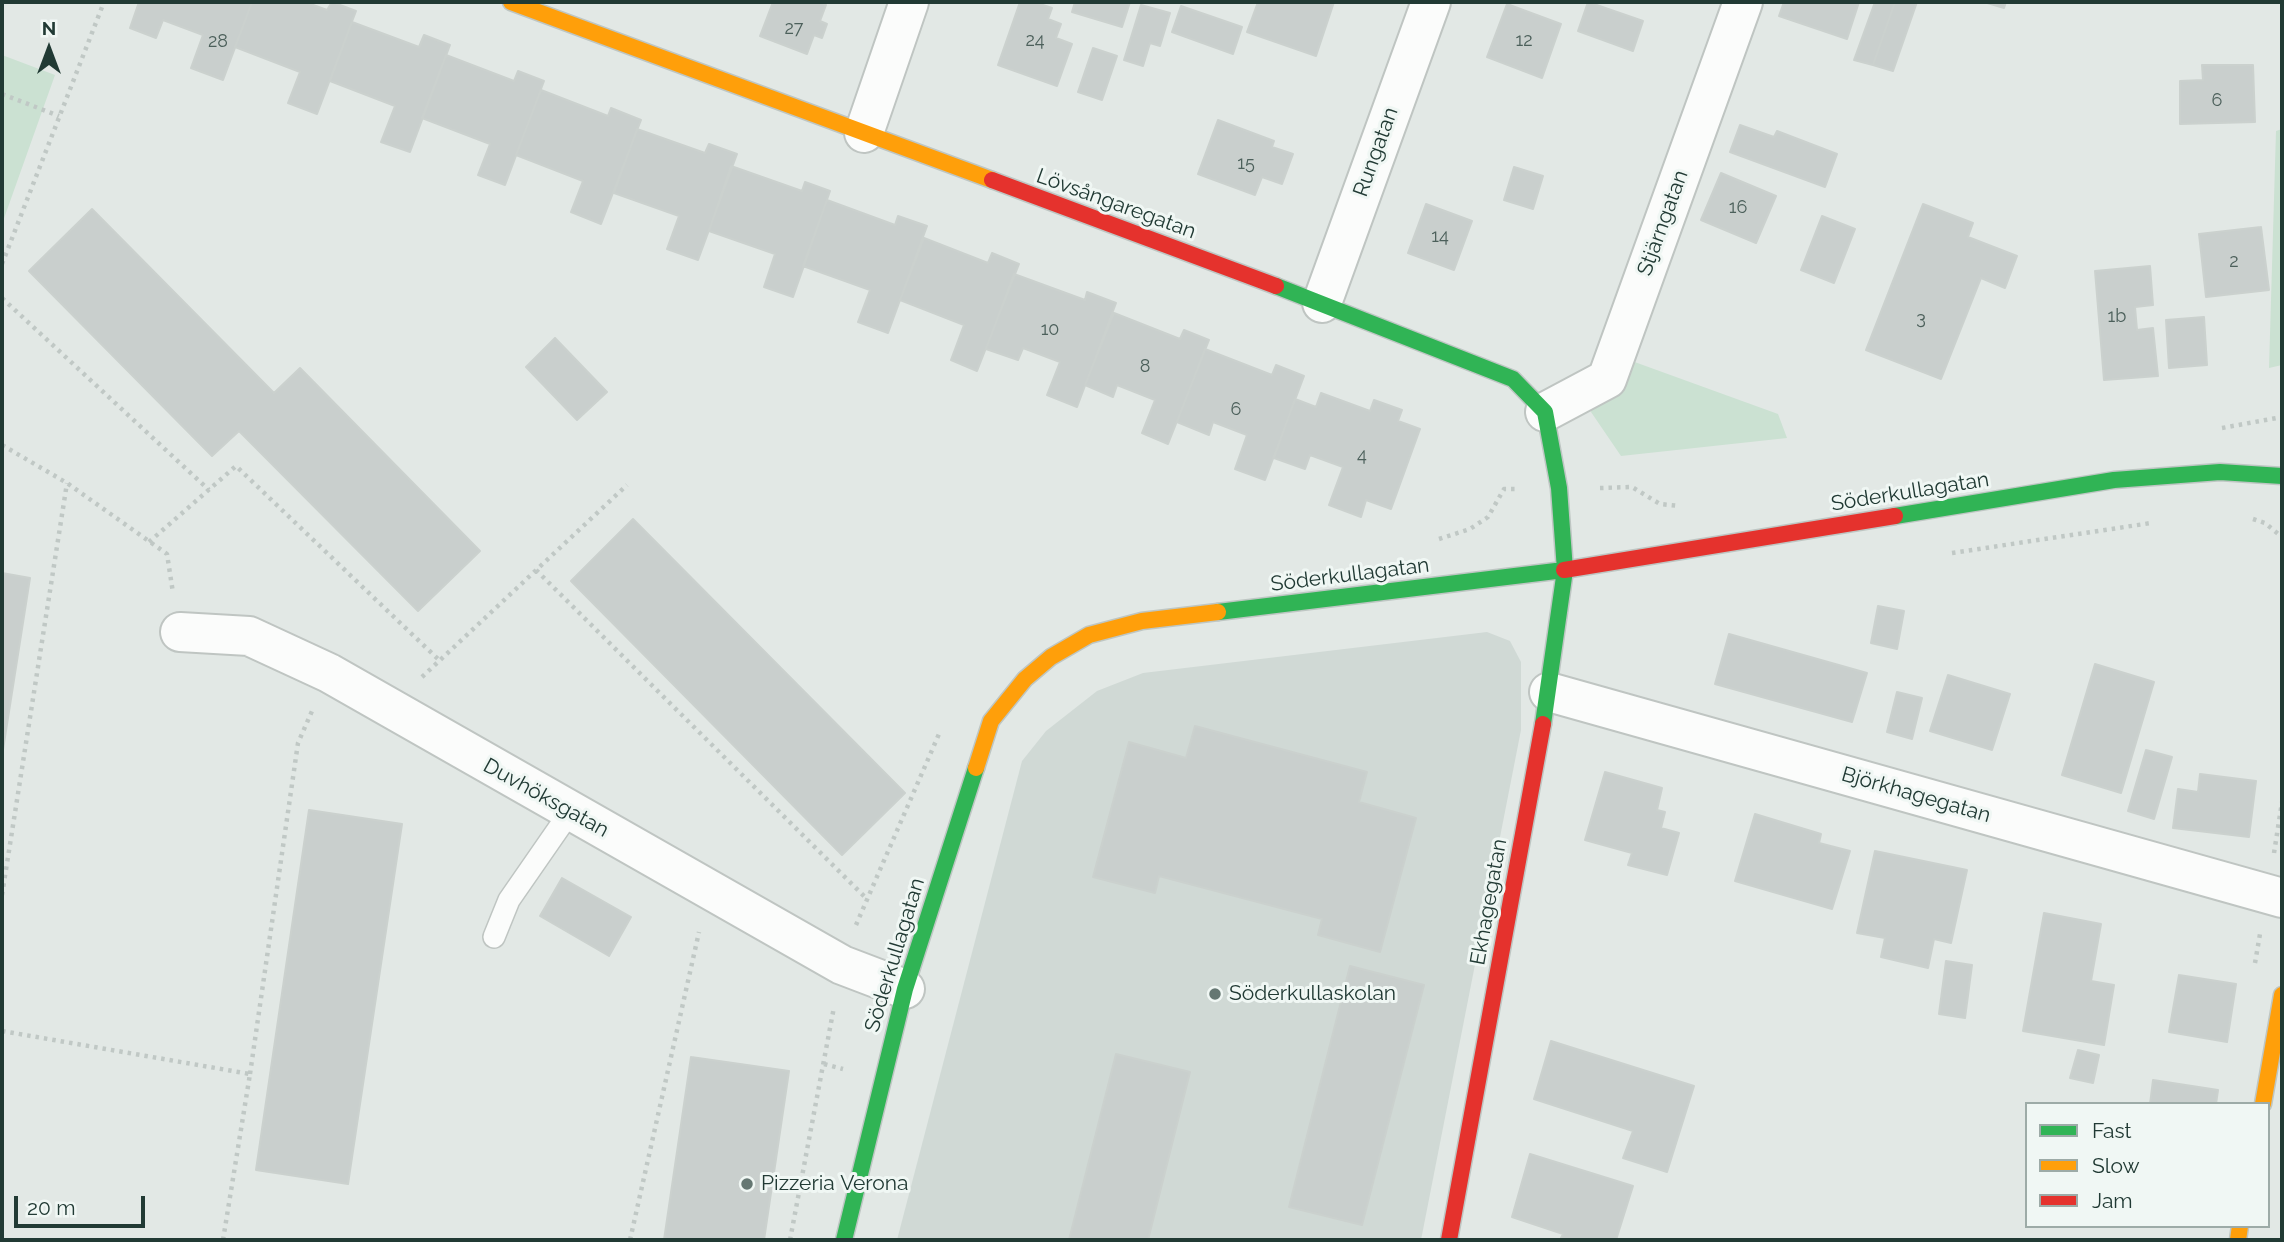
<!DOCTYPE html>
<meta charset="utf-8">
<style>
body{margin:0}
#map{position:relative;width:2284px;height:1242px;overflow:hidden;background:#e2e8e5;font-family:Raleway,sans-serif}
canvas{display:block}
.frame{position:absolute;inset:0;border:4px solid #213a34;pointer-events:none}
.legend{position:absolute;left:2025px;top:1102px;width:245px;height:126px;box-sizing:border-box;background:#f0f7f4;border:2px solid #9daba7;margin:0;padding:9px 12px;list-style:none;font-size:21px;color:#213a34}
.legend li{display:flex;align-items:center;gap:14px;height:35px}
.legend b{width:35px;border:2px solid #9daba7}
.north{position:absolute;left:14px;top:14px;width:70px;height:70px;-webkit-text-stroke:5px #f0f7f4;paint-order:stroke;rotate:0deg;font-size:19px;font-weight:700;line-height:28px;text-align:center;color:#213a34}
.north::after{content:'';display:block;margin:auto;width:24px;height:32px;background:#213a34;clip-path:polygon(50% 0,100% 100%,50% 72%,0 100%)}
.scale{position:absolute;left:14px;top:1196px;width:131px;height:32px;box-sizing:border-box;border:4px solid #213a34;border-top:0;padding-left:9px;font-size:21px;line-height:24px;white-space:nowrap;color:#213a34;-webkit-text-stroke:5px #f0f7f4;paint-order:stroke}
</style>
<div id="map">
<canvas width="2284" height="1242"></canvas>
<div class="frame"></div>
<ul class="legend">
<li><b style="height:9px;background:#30b455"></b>Fast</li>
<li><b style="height:9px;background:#ff9f0a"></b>Slow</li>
<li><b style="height:9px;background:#e5322d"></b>Jam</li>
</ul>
<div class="north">N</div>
<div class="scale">20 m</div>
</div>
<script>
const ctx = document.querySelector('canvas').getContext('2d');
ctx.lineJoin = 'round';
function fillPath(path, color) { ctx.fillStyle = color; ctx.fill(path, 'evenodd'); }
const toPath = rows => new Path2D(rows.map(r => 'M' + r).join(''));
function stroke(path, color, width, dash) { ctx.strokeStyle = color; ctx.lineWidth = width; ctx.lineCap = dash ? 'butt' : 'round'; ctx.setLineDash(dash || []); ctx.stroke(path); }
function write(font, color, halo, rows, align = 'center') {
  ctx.font = font + ' Raleway,sans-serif'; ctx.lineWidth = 6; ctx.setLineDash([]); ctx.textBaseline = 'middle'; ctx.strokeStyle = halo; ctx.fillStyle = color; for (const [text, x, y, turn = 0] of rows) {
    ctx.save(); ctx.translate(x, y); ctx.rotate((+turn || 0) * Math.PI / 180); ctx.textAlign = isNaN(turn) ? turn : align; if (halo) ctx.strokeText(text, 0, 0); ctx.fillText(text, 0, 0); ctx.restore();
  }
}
const built = toPath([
 [1487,632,1510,641,1521,662,1521,730,1421,1240,897,1240,1022,761,1046,731,1097,691,1143,673]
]);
const green = toPath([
 [2,55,55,75,2,224],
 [2282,129,2282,365,2269,368,2276,131],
 [1596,348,1778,414,1787,438,1621,456,1591,412]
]);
const building = toPath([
 [139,2,252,2,223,80,191,68,203,35,163,20,156,38,130,28,139,2],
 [252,2,305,2,327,10,332,2,356,11,317,114,288,103,300,72,235,47,252,2],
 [773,2,819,2,826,5,820,21,827,24,822,38,814,35,807,54,760,36,773,2],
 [1020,2,1034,2,1052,8,1048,19,1061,24,1056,38,1072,44,1057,86,998,65,1020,2],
 [1075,2,1130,2,1122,27,1072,12,1075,2],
 [1258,2,1334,2,1316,56,1247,32,1258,2],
 [1588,2,1643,21,1633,51,1578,31,1588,2],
 [1784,2,1859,2,1847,39,1779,16,1784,2],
 [1875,2,1895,2,1873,65,1854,60,1875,2],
 [1895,2,1917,2,1893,71,1873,65,1895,2],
 [1984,2,2006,2,2004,8,1984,2],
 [1507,4,1561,24,1542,78,1487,57,1507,4],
 [1141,5,1170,13,1160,46,1150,43,1143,66,1124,60,1141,5],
 [1181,6,1242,27,1233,54,1172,32,1181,6],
 [352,22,419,47,424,35,450,45,410,152,381,142,395,106,330,81,352,22],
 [1093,48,1117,56,1102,100,1078,92,1093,48],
 [446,55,514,81,518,71,544,81,505,185,478,175,490,144,422,118,446,55],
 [2202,65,2253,65,2255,122,2180,124,2180,81,2203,80,2202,65],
 [541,90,608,116,611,108,641,120,601,224,571,212,583,181,516,155,541,90],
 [1218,120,1274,141,1272,147,1293,154,1282,184,1262,177,1255,195,1198,174,1218,120],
 [1740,125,1774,137,1777,131,1837,154,1825,187,1730,152,1740,125],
 [637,129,705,153,709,144,737,154,698,260,667,249,679,216,614,193,637,129],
 [731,166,802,191,805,182,830,191,793,297,764,287,775,254,709,231,731,166],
 [1514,167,1543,176,1533,209,1504,200,1514,167],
 [1721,173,1776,196,1756,243,1701,220,1721,173],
 [827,200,895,225,898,216,927,226,888,333,858,322,870,290,803,266,827,200],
 [1426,204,1472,221,1454,270,1408,253,1426,204],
 [1923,204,1973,223,1968,237,2017,256,2005,288,1981,278,1941,379,1866,350,1923,204],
 [92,209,274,393,300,368,480,551,418,611,239,431,212,456,29,271,92,209],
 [1822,216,1855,229,1834,283,1801,270,1822,216],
 [2261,227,2269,290,2206,297,2199,234,2261,227],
 [924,238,988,263,992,253,1019,264,977,371,951,360,964,325,900,300,924,238],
 [2150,266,2153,305,2135,307,2137,330,2153,328,2158,376,2104,380,2095,271,2150,266],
 [1014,274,1085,300,1087,292,1116,303,1077,407,1047,395,1060,362,1023,348,1018,360,986,349,1014,274],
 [1114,313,1180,339,1184,330,1209,340,1168,444,1142,433,1155,400,1117,385,1113,397,1085,385,1114,313],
 [2204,317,2207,365,2169,368,2166,320,2204,317],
 [555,338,607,392,577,420,526,367,555,338],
 [1205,349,1272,375,1276,365,1304,376,1265,480,1235,469,1247,435,1213,422,1209,435,1177,422,1205,349],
 [1321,393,1370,411,1374,400,1402,410,1398,421,1420,429,1391,509,1366,500,1361,517,1329,505,1343,467,1310,455,1305,469,1274,458,1295,399,1316,407,1321,393],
 [633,519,905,793,842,855,571,581,633,519],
 [2,573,30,578,2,756,2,573],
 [1878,606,1904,611,1897,649,1871,643,1878,606],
 [1729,634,1867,673,1852,722,1715,684,1729,634],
 [2095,664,2154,682,2121,793,2062,775,2095,664],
 [1948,675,2010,694,1992,750,1930,731,1948,675],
 [1897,692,1922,698,1912,739,1887,732,1897,692],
 [1195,726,1367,772,1359,802,1416,818,1380,952,1318,935,1322,919,1159,876,1155,893,1093,877,1129,742,1186,758,1195,726],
 [2146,750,2172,757,2154,819,2128,811,2146,750],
 [1605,772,1662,788,1657,810,1665,812,1661,828,1679,833,1667,875,1628,865,1632,853,1585,840,1605,772],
 [2200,774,2256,781,2249,837,2173,828,2178,789,2198,792,2200,774],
 [309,810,402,824,348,1184,256,1170,309,810],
 [1755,814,1821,834,1819,843,1850,851,1832,909,1735,881,1755,814],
 [1875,851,1967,870,1951,943,1934,939,1928,968,1881,957,1885,938,1857,933,1875,851],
 [562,878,631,917,609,956,540,916,562,878],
 [2044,913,2101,924,2091,981,2114,985,2104,1045,2023,1031,2044,913],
 [1946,961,1972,965,1965,1018,1939,1014,1946,961],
 [1350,966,1424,985,1362,1225,1289,1207,1350,966],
 [2179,975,2236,984,2227,1042,2169,1032,2179,975],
 [1551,1041,1694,1086,1667,1172,1623,1158,1633,1131,1534,1099,1551,1041],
 [2078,1050,2099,1055,2093,1083,2070,1078,2078,1050],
 [1116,1054,1190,1072,1148,1240,1069,1240,1116,1054],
 [691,1057,789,1071,764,1240,664,1240,691,1057],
 [2153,1080,2218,1090,2216,1104,2150,1104,2153,1080],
 [1530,1154,1633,1186,1616,1240,1560,1240,1563,1234,1512,1217,1530,1154]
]);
const path = toPath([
 [2,94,59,116],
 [2,264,104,2],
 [2,298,209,490],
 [2222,428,2282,417],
 [2,445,67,483,167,554,173,593],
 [1600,488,1632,487,1660,504,1680,506],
 [2253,519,2265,523,2282,537],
 [1439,539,1470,529,1488,517,1504,489,1517,489],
 [149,542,236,466,439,660],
 [1952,553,2151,523],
 [536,570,866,898],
 [422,677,627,485],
 [2274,853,2282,802],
 [2,895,67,483],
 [856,925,939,734],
 [2255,963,2260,934],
 [2,1031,250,1074,223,1240],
 [824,1064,843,1069],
 [250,1074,298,743,312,711],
 [630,1240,699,932],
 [790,1240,834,1007]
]);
const lane = toPath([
 [494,937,509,900,570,812]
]);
const street = toPath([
 [864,133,909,2],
 [1322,303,1431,2],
 [1545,412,1607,379,1743,2],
 [180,632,249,636,329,673,842,965,905,989],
 [1549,692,2282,898]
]);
const fast = toPath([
 [1276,286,1513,379,1545,412,1559,488,1565,570,1543,724],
 [1895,516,2114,480,2220,472,2282,476],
 [1218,612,1564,570],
 [844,1240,905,989,976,768]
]);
const slow = toPath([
 [511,2,992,180],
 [976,768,991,721,1025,679,1051,657,1089,635,1142,621,1218,612],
 [2263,1104,2282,995],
 [2238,1240,2240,1226]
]);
const jam = toPath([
 [992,180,1276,286],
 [1564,570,1895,516],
 [1449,1240,1543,724]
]);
const markers = [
 [1215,994,7,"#657772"],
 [747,1184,7,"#657772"]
];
const numberNames = [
 ["27",794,29],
 ["24",1035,41],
 ["12",1524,41],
 ["28",218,42],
 ["6",2217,101],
 ["15",1246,164],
 ["16",1738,208],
 ["14",1440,237],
 ["2",2234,262],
 ["1b",2117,317],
 ["3",1921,319],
 ["10",1050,330],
 ["8",1145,367],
 ["6",1236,410],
 ["4",1362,456]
];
const streetNames = [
 ["Rungatan",1376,152,-70],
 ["Lövsångaregatan",1116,204,20],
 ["Stjärngatan",1663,223,-70],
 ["Söderkullagatan",1910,492,-9],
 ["Söderkullagatan",1350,575,-7],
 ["Björkhagegatan",1916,795,16],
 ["Duvhöksgatan",546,798,29],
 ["Ekhagegatan",1489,902,-80],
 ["Söderkullagatan",895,955,-73]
];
const poiNames = [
 ["Söderkullaskolan",1229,994],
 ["Pizzeria Verona",761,1184]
];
fillPath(built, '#d0d9d5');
fillPath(green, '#cbe1d2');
fillPath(building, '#c9cfcd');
stroke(building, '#cbd1ce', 2);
stroke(lane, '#bfc5c2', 24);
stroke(street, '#bfc5c2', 42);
stroke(fast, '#bec6c3', 19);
stroke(slow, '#bec6c3', 19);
stroke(jam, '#bec6c3', 19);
stroke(path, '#c0c8c5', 4.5, [3.5, 5]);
stroke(lane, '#fbfcfb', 21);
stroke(street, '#fbfcfb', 38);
stroke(fast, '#30b455', 16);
stroke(slow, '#ff9f0a', 16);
stroke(jam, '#e5322d', 16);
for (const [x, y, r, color] of markers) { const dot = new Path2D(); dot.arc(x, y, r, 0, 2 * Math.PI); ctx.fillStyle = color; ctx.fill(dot); stroke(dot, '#f0f7f4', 2.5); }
write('18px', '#4c605b', null, numberNames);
write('21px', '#213a34', '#f0f7f4', streetNames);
write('21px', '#213a34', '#f0f7f4', poiNames, 'left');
</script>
